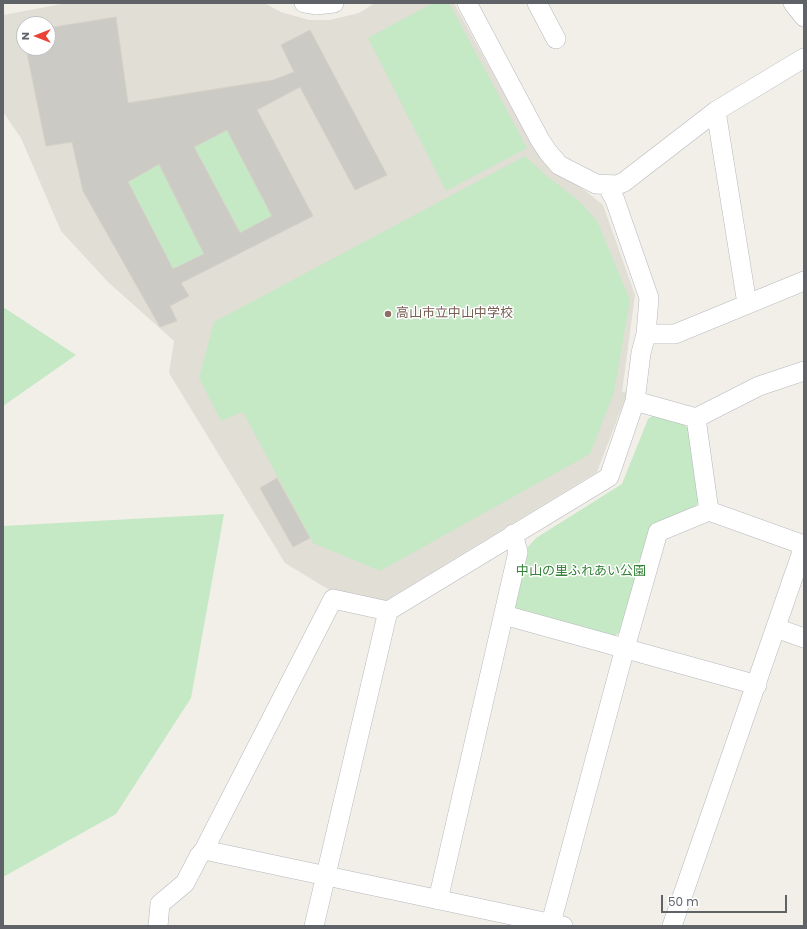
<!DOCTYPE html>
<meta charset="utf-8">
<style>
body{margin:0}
#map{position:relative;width:807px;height:929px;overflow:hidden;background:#f1efe8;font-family:Poppins,sans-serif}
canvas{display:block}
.frame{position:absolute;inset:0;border:4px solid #5f6368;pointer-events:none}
.north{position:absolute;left:16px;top:16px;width:40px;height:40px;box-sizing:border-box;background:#fff;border:1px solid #bfc1c3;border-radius:50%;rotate:270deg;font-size:11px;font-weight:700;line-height:16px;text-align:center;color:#5f6368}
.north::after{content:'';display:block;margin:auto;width:14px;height:18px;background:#ea4335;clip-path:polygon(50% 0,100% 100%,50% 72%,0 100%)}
.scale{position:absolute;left:661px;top:895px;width:126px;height:18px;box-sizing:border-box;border:2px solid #5f6368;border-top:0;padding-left:5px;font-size:12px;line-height:14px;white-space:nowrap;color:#5f6368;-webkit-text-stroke:3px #fff;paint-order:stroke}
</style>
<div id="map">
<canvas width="807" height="929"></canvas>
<div class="frame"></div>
<div class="north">N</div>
<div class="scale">50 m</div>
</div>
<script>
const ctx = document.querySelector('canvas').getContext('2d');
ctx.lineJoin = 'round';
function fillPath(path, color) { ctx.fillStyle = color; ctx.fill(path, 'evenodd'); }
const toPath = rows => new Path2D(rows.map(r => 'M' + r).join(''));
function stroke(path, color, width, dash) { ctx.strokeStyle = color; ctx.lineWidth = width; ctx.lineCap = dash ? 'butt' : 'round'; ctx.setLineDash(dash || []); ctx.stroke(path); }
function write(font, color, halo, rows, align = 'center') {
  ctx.font = font + ' Poppins,"Noto Sans JP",sans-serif'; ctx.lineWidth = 3; ctx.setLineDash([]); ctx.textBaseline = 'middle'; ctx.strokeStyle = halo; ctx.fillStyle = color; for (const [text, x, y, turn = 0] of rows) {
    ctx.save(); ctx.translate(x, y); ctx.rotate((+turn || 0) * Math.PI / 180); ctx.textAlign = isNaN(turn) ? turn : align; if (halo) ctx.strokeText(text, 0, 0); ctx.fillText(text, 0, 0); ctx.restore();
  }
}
const education = toPath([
 [67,3,264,3,281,12,309,20,330,20,359,13,375,3,454,3,530,141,545,164,587,192,603,205,635,295,622,392,628,391,597,472,385,601,331,591,285,563,169,373,174,341,108,282,61,231,21,138,3,112,3,15],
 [24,24,48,24,48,48,24,48]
]);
const green = toPath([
 [433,3,449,3,527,148,446,191,368,38],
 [227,130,272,216,240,233,194,147],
 [525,156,543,173,579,201,597,221,630,300,614,392,590,454,380,571,313,543,243,412,221,421,199,378,214,322],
 [159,164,204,254,173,269,128,182],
 [3,307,76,355,3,406],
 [654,415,684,424,689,430,699,501,694,508,650,527,622,631,614,636,517,611,514,604,528,547,536,538,622,484,648,419],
 [224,514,191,698,116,814,3,877,3,526]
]);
const building = toPath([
 [116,17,128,103,273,80,294,72,281,45,310,30,387,175,355,190,300,87,257,110,313,216,181,283,189,296,170,306,177,321,160,327,83,191,72,142,46,146,26,48,48,48,48,28,116,17],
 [227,130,272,216,240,233,194,147,227,130],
 [159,164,204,254,173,269,128,182,159,164],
 [277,478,310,538,293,547,260,488,277,478]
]);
const minor = toPath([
 [304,3,316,5,334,3],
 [467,3,540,140,548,152,559,165,596,184,617,185,624,182,716,111,804,58],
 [537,3,556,39],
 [793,3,804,17],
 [716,111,747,304],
 [646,334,675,334,804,281],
 [635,401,696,418,709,511,804,545],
 [696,418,759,386,804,371],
 [504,615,757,685],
 [776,628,804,638],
 [438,900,518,552,513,534],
 [551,923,625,648,658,532,709,511],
 [158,926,160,904,185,883,199,856,204,850],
 [314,926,388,611],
 [563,926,204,850,333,599,388,611,609,477,635,401,641,353,646,334,649,298,615,200,607,185],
 [672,926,804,546]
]);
const markers = [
 [388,314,4,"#8d6e63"]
];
const educationNames = [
 ["高山市立中山中学校",396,314]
];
const parkNames = [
 ["中山の里ふれあい公園",581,572]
];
fillPath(education, '#e1ded6');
fillPath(green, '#c5e8c5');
fillPath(building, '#cccac5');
stroke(building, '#d6d1c6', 1);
stroke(minor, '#b5b8bc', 20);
stroke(minor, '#fff', 19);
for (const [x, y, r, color] of markers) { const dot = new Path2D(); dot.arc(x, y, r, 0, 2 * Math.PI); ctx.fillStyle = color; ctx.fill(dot); stroke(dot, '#fff', 1.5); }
write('13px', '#785e54', '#fff', educationNames, 'left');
write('13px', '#348238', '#fff', parkNames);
</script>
